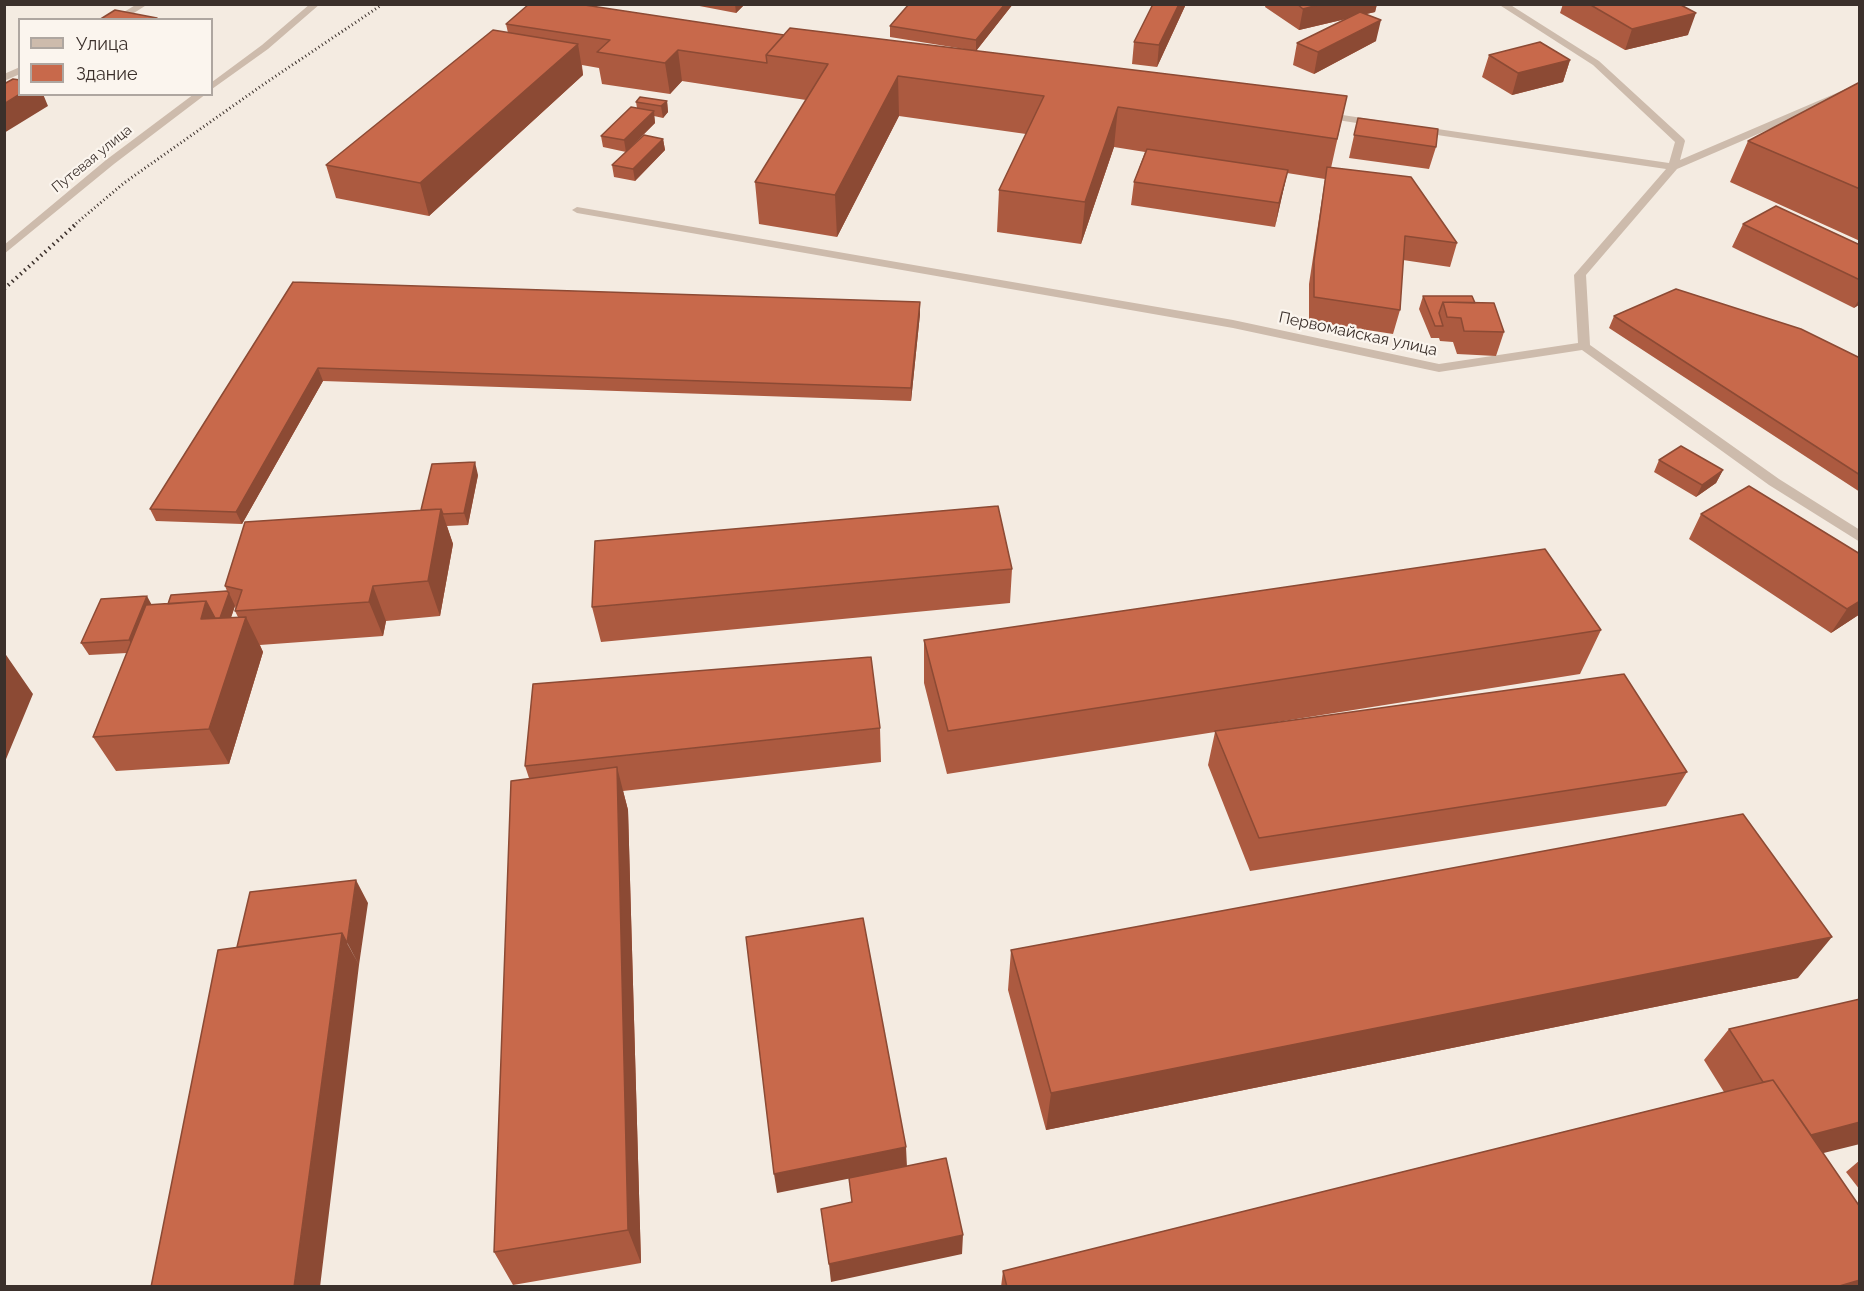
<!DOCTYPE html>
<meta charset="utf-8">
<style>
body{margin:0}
#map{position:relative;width:1864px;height:1291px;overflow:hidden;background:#f4ebe1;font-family:Raleway,sans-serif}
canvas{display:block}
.frame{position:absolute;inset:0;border:6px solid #3b302b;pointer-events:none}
.legend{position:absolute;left:18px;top:18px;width:195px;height:78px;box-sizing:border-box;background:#fbf5ee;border:2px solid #aea6a0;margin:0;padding:8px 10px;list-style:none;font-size:18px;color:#3b302b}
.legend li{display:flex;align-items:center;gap:12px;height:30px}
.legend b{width:30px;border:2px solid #aea6a0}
</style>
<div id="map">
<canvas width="1864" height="1291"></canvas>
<div class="frame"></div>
<ul class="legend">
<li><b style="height:8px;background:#cdbbac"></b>Улица</li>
<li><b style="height:16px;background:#c8694b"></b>Здание</li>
</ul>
</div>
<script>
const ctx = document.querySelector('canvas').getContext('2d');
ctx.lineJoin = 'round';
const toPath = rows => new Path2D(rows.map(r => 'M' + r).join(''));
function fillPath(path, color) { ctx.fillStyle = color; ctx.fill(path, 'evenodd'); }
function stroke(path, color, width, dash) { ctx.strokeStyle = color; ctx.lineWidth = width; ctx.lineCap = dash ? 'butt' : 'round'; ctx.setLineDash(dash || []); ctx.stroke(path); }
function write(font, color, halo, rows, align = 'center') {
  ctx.font = font + ' Raleway,sans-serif'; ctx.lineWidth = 4.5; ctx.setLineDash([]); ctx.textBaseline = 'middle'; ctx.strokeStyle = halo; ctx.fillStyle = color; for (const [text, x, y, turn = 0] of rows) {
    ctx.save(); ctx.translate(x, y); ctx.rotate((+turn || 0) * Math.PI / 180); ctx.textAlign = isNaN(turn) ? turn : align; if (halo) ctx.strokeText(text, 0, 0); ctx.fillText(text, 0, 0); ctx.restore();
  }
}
const minor = toPath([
 [137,4,148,4,123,20,111,20,137,4],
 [310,4,320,4,268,49,212,89,212,82,262,45,310,4],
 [1498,4,1509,4,1599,61,1684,139,1685,141,1680,160,1860,83,1860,90,1677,169,1586,275,1590,345,1779,479,1860,530,1860,542,1769,485,1582,350,1439,372,1233,328,577,213,572,210,577,207,1233,320,1439,364,1578,343,1574,275,1666,169,1417,132,1412,129,1417,126,1669,163,1675,142,1593,65,1498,4],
 [20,67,20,74,4,81,4,74,20,67],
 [194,94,206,94,114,164,4,254,4,245,106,160,194,94],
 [1322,112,1376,120,1381,123,1376,126,1318,117,1318,113,1322,112]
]);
const railFar1 = toPath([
 [73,226,124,183,264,84,383,4]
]);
const rail = toPath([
 [4,289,75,225]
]);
const wall = toPath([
 [689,4,745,4,736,13],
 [1013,4,976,51,1347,96,1331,168,1457,243,1450,267,1403,260,1400,310,1393,334,1309,321,1309,284,1325,179,1287,173,1275,227,1131,205,1134,182,1145,152,1114,147,1081,244,997,232,999,190,1026,134,899,116,837,237,759,224,755,182,806,100,682,81,670,94,602,84,599,68,582,65,583,75,429,216,336,198,326,165,508,33,506,24,784,35,964,49,890,37,890,26],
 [1186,4,1157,67,1132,64,1134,42],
 [1266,4,1377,4,1375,12,1366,14,1376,41,1314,74,1293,65,1297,43,1346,19,1299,30,1265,7],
 [1563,4,1679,4,1688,35,1625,50,1560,13],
 [1489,55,1570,60,1563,82,1512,95,1482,77],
 [1860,82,1860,241,1730,182,1748,141],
 [667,101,668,112,663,118,654,116,655,123,626,152,603,147,601,136,637,108,636,102],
 [1358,118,1436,147,1429,169,1349,158],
 [663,139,665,150,635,181,614,177,612,165],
 [1743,224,1860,245,1860,304,1854,308,1732,247],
 [293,282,920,314,911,401,323,381,242,524,156,521,150,509],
 [1423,296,1475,303,1504,332,1496,356,1457,354,1453,342,1440,341,1439,338,1431,338,1419,309],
 [1614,316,1860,358,1860,492,1609,328],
 [1659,460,1723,470,1716,483,1696,497,1654,472],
 [478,475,468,525,447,526,453,544,440,616,386,621,383,636,260,645,263,652,229,764,116,771,93,737,127,653,89,655,81,643,151,605,168,604,227,591,225,586,421,510],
 [235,606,236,609,235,611,238,617,231,618],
 [1701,514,1860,554,1860,614,1831,633,1689,539],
 [1012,569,1010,603,601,642,592,607],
 [1601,630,1580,674,1246,727,1687,772,1666,806,1250,871,1208,765,1215,732,947,774,924,683,924,640],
 [880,728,881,762,623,791,628,810,641,1263,513,1285,494,1252,529,778,525,766],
 [1011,950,1798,978,1046,1130,1008,990],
 [1729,1029,1823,1153,1860,1287,1001,1287,1003,1271,1724,1092,1704,1060],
 [1860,1160,1860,1190,1846,1172]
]);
const shadedWall = toPath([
 [735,4,745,4,736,13],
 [1005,4,1013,4,976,51,976,40],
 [1179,4,1186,4,1157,67,1159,45],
 [1321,4,1377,4,1375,12,1299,30,1303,9],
 [1696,13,1688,35,1625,50,1632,29],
 [1381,20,1376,41,1314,74,1318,52],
 [578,44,583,75,429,216,420,183],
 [678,50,682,81,670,94,665,63],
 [1570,60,1563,82,1512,95,1518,73],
 [898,76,899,116,837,237,835,195],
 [20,94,43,94,48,106,4,133,4,104],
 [667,101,668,112,663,118,661,106],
 [1118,107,1114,147,1081,244,1085,202],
 [654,111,655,123,626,152,624,140],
 [663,139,665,150,635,181,633,169],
 [1288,170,1283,192,1275,227,1279,203],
 [1860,298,1860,304,1854,308],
 [920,302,920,314,911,401,911,388],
 [318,368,323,381,242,524,236,512],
 [475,462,478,475,468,525,464,513],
 [1723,470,1716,483,1696,497,1702,485],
 [441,509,453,544,440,616,428,581],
 [373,586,386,621,383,636,369,602],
 [229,593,235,606,224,636,201,619,206,601],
 [147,596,154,609,136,653,129,640],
 [1860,601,1860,614,1831,633,1847,609],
 [246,617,263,652,229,764,209,729],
 [4,652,33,694,4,764],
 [617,767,628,810,641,1263,628,1230],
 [356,880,368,903,359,965,347,943],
 [342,933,359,965,320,1287,294,1287],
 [1832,937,1798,978,1046,1130,1051,1093],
 [1860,1122,1860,1144,1771,1166,1800,1137],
 [906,1147,907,1167,777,1193,774,1174],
 [963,1235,962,1254,831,1282,829,1264],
 [1860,1280,1860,1287,1836,1287]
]);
const building = toPath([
 [529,4,578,4,784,35,766,55,767,63,678,50,665,63,597,52,610,40,506,24,529,4],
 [909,4,1005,4,976,40,890,26,909,4],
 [1153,4,1179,4,1159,45,1134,42,1153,4],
 [1297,4,1321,4,1303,9,1297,4],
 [1589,4,1679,4,1696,13,1632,29,1589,4],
 [115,10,157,18,154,20,99,20,115,10],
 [1360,12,1381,20,1318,52,1297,43,1360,12],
 [790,28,1347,96,1337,139,1118,107,1085,202,999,190,1044,96,898,76,835,195,755,182,828,64,766,55,790,28],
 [493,30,578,44,420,183,326,165,493,30],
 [1540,42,1570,60,1518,73,1489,55,1540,42],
 [13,79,20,80,20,94,4,104,4,84,13,79],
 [1860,82,1860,189,1748,141,1860,82],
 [640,97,667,101,661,106,636,102,640,97],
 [631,107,654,111,624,140,601,136,631,107],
 [1358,118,1438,129,1436,147,1354,135,1358,118],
 [644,135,663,139,633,169,612,165,644,135],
 [1147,149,1288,170,1279,203,1134,182,1147,149],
 [1327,167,1411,177,1457,243,1405,236,1400,310,1314,297,1314,261,1327,167],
 [1776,206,1860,245,1860,280,1743,224,1776,206],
 [293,282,920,302,911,388,318,368,236,512,150,509,293,282],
 [1676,289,1801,329,1860,358,1860,475,1614,316,1676,289],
 [1423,296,1472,296,1475,303,1443,302,1439,313,1443,326,1435,326,1423,296],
 [1443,302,1494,303,1504,332,1464,331,1461,318,1447,317,1443,302],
 [1681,446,1723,470,1702,485,1659,460,1681,446],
 [475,462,464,513,443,514,441,509,421,510,432,464,475,462],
 [1749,486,1860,554,1860,601,1847,609,1701,514,1749,486],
 [998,506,1012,569,592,607,595,541,998,506],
 [441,509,428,581,373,586,369,602,235,611,242,590,225,586,245,522,441,509],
 [1545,549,1601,630,948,731,924,640,1545,549],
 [227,591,229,593,220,618,215,618,206,601,168,604,171,595,227,591],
 [147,596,129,640,81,643,101,599,147,596],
 [206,601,201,619,246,617,209,729,93,737,146,605,206,601],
 [871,657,880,728,525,766,533,684,871,657],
 [1624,674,1687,772,1259,838,1215,731,1624,674],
 [617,767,628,1230,494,1252,511,781,617,767],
 [1743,814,1832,937,1051,1093,1011,950,1743,814],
 [356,880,347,943,342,933,237,947,250,892,356,880],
 [863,918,906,1147,774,1174,746,937,863,918],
 [342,933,294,1287,151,1287,218,950,342,933],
 [1860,999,1860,1122,1811,1135,1773,1080,1763,1082,1729,1029,1860,999],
 [1773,1080,1860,1207,1860,1280,1836,1287,1007,1287,1003,1271,1773,1080],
 [946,1158,963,1235,829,1264,821,1209,852,1202,849,1178,946,1158]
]);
const farStreetnames = [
 ["Путевая улица",92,159,-39]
];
const streetNames = [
 ["Первомайская улица",1358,334,12]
];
fillPath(minor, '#cdbbac');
stroke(railFar1, '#3b302b', 3, [1, 3]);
stroke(rail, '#3b302b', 4, [1.5, 4]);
fillPath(wall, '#ac5a40');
fillPath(shadedWall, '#8c4a34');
fillPath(building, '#c8694b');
stroke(building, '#8c4a34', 1.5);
write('14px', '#3b302b', '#fbf5ee', farStreetnames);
write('16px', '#3b302b', '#fbf5ee', streetNames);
</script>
